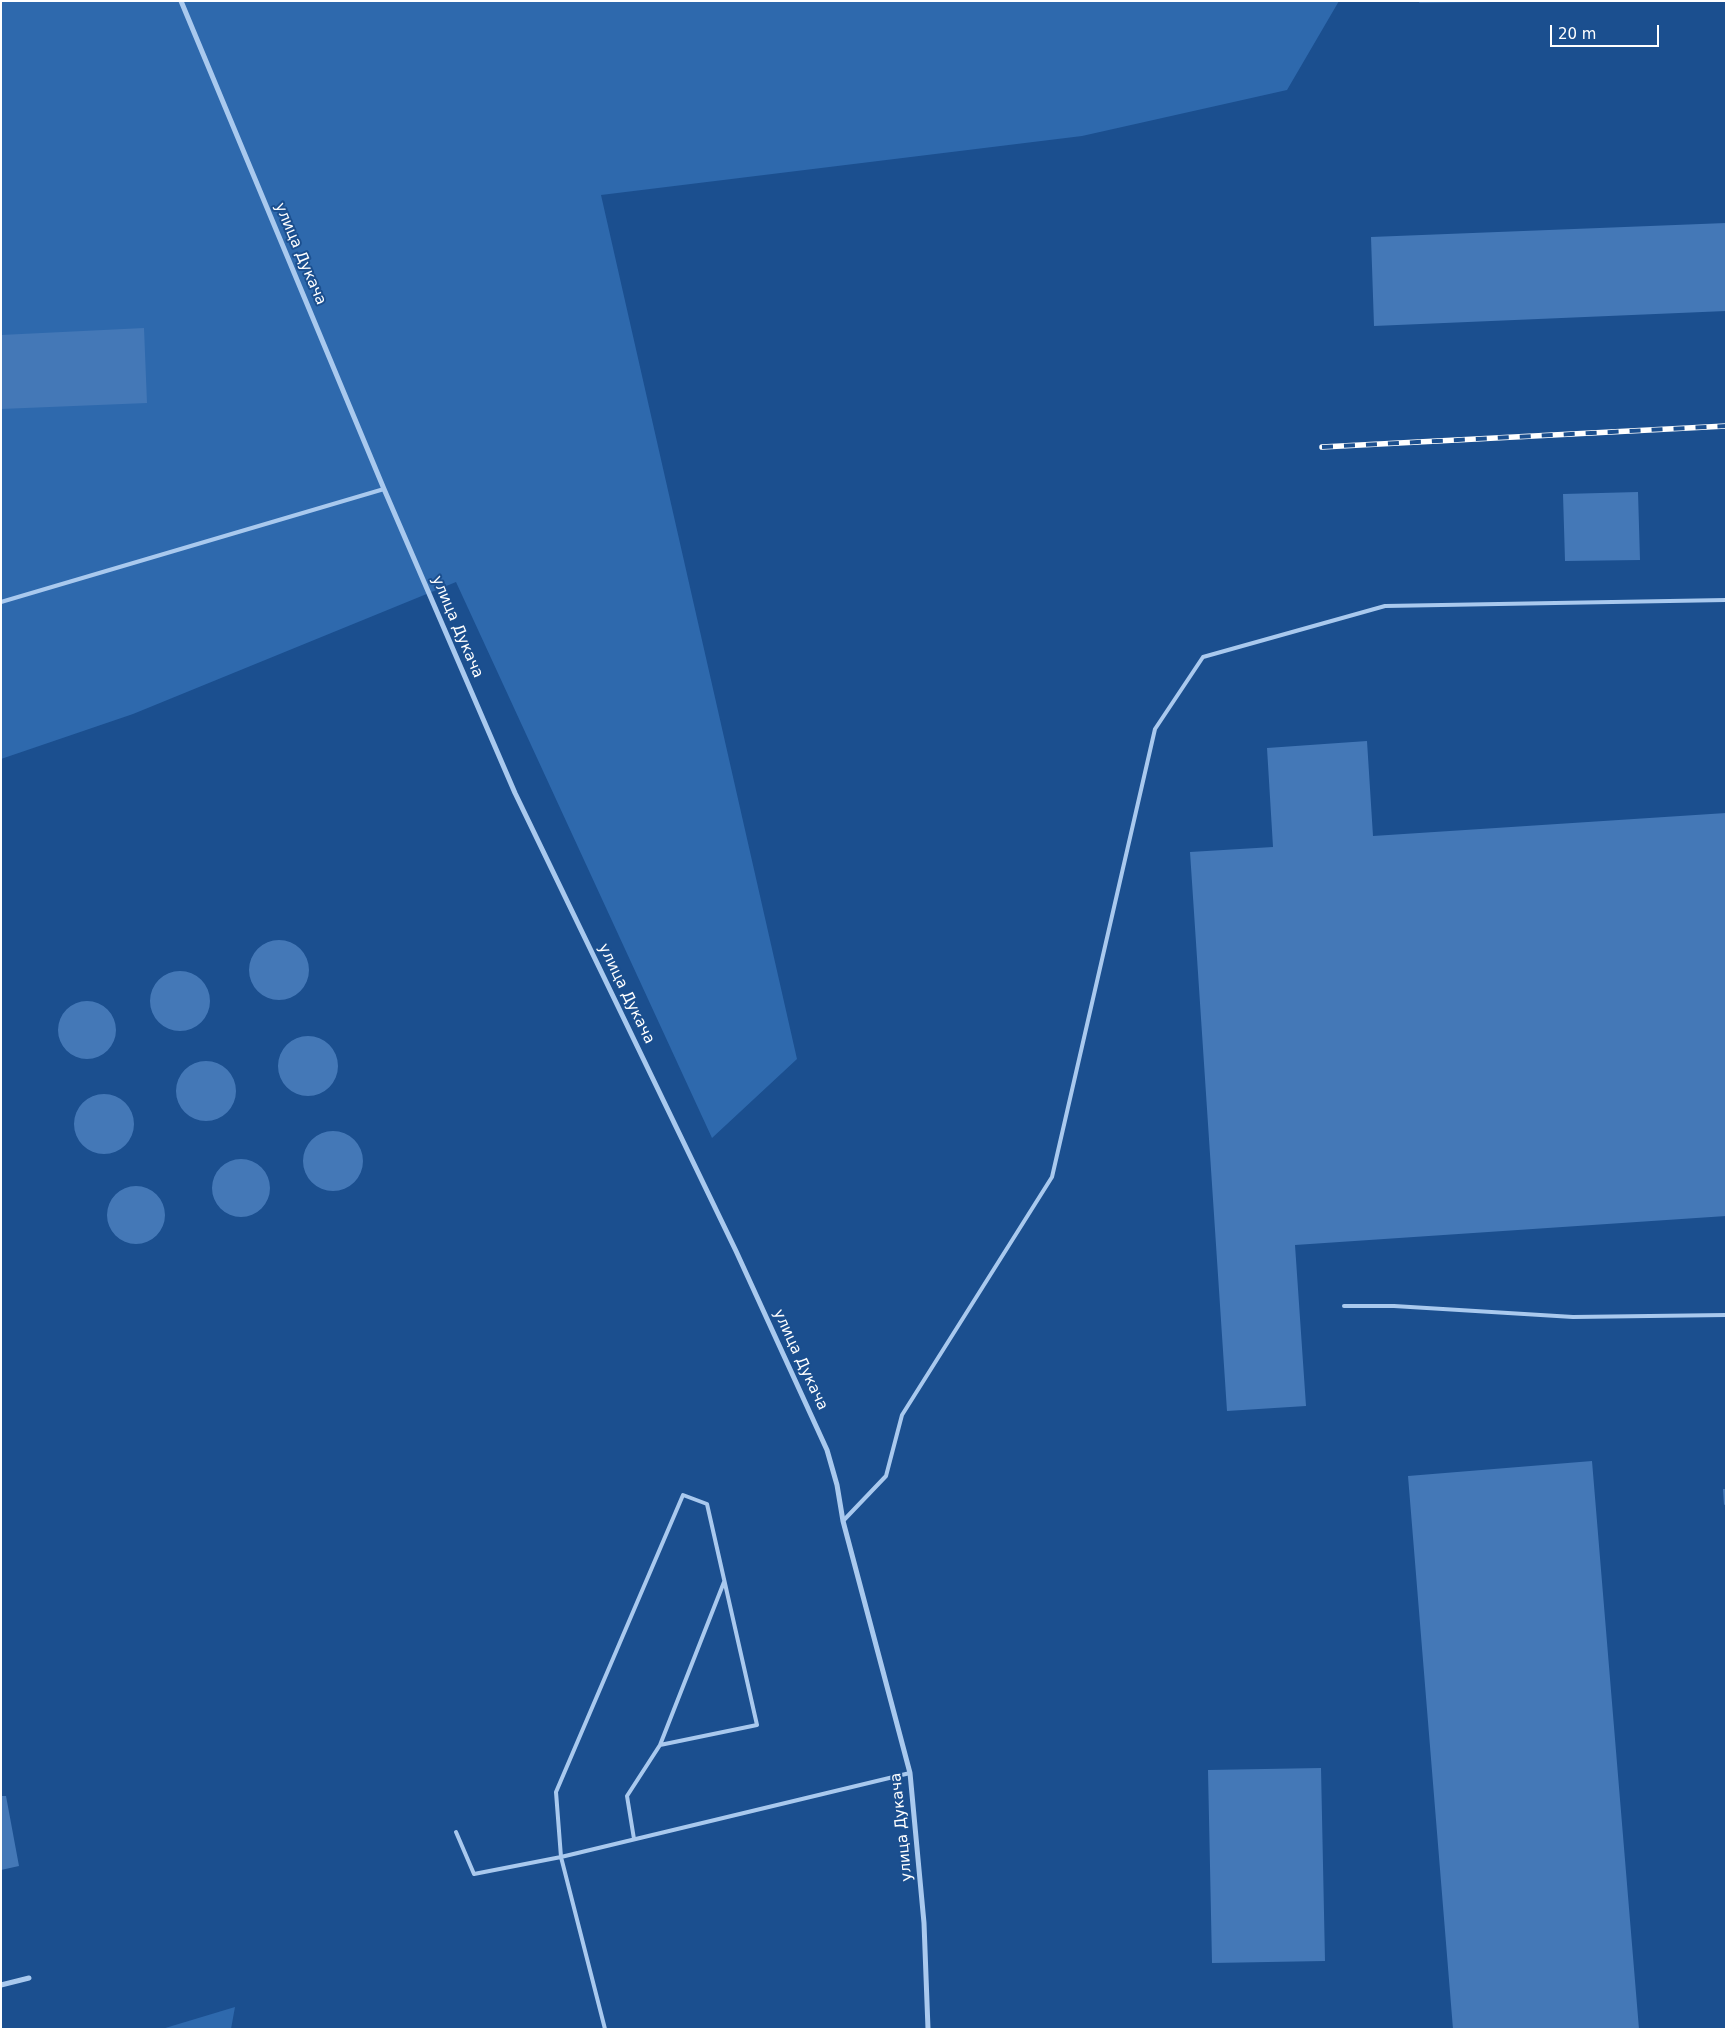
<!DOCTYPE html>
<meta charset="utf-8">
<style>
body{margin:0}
#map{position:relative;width:1727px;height:2030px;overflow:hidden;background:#1b4f8f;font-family:"DejaVu Sans",sans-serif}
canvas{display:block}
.frame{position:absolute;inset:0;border:2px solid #fff;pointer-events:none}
.scale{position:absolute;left:1550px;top:25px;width:109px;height:22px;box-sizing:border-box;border:2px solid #fff;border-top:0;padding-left:6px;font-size:15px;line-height:18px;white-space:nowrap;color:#fff;-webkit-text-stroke:4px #1b4f8f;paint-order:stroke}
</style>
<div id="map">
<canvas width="1727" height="2030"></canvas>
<div class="frame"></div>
<div class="scale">20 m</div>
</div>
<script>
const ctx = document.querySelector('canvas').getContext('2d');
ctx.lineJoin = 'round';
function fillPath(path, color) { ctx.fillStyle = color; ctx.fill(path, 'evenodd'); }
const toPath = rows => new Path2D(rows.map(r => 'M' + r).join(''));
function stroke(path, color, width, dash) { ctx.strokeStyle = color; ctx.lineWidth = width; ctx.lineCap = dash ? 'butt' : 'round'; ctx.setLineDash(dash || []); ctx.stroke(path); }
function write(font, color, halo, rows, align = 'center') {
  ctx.font = font + ' "DejaVu Sans",sans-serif'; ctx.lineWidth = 4; ctx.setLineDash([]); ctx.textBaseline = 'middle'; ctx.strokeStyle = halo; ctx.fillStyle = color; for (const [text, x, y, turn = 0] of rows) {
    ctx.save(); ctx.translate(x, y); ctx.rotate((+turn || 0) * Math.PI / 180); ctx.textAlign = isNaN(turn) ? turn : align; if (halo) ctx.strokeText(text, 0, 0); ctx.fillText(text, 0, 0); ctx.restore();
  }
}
const green = toPath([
 [1,1,1339,1,1287,90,1082,136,601,195,797,1059,712,1138,456,582,133,714,1,759],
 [1420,1,1571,1,1419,3],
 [235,2007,231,2029,162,2029]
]);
const building = toPath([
 [1726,223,1726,311,1374,326,1371,237],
 [144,328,147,403,1,409,1,335],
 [1638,492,1640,560,1565,561,1563,494],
 [1367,741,1373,836,1726,813,1726,1216,1295,1245,1306,1406,1227,1411,1190,852,1273,847,1267,748],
 '249 970a30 30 0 1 1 60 0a30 30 0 1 1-60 0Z',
 '150 1001a30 30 0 1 1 60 0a30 30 0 1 1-60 0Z',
 '58 1030a29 29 0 1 1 58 0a29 29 0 1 1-58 0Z',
 '278 1066a30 30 0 1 1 60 0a30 30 0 1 1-60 0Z',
 '176 1091a30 30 0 1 1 60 0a30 30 0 1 1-60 0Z',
 '74 1124a30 30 0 1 1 60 0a30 30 0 1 1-60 0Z',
 '303 1161a30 30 0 1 1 60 0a30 30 0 1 1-60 0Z',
 '212 1188a29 29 0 1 1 58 0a29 29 0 1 1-58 0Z',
 '107 1215a29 29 0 1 1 58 0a29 29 0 1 1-58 0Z',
 [1592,1461,1639,2029,1453,2029,1408,1476],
 [1723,1489,1726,1489,1726,1504,1724,1505],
 [1321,1768,1325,1961,1212,1963,1208,1770],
 [1,1796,6,1796,19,1866,1,1870]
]);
const service = toPath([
 [1,602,384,489],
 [1344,1306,1394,1306,1573,1317,1726,1315],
 [843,1521,886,1476,902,1415,1052,1177,1155,729,1203,657,1385,606,1726,600],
 [660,1745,724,1582],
 [456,1832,474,1874,561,1857,910,1773],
 [605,2029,561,1857,556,1792,683,1495,707,1504,757,1725,660,1745,627,1796,634,1839]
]);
const minor = toPath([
 [181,1,384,489,515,793,736,1251,827,1450,837,1485,843,1521,910,1773,924,1923,928,2029],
 [1,1985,29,1978]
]);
const rail = toPath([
 [1322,447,1726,426]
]);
const streetNames = [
 ["улица Дукача",300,254,67],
 ["улица Дукача",457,627,67],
 ["улица Дукача",626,994,64],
 ["улица Дукача",800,1360,65],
 ["улица Дукача",902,1827,-96]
];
fillPath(green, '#2e69ad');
fillPath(building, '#4478b7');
stroke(service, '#a9c9ee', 4);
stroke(minor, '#a9c9ee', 5);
stroke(rail, '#fff', 5.5);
stroke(rail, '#1b4f8f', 4, [11]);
write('15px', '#fff', '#1b4f8f', streetNames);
</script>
